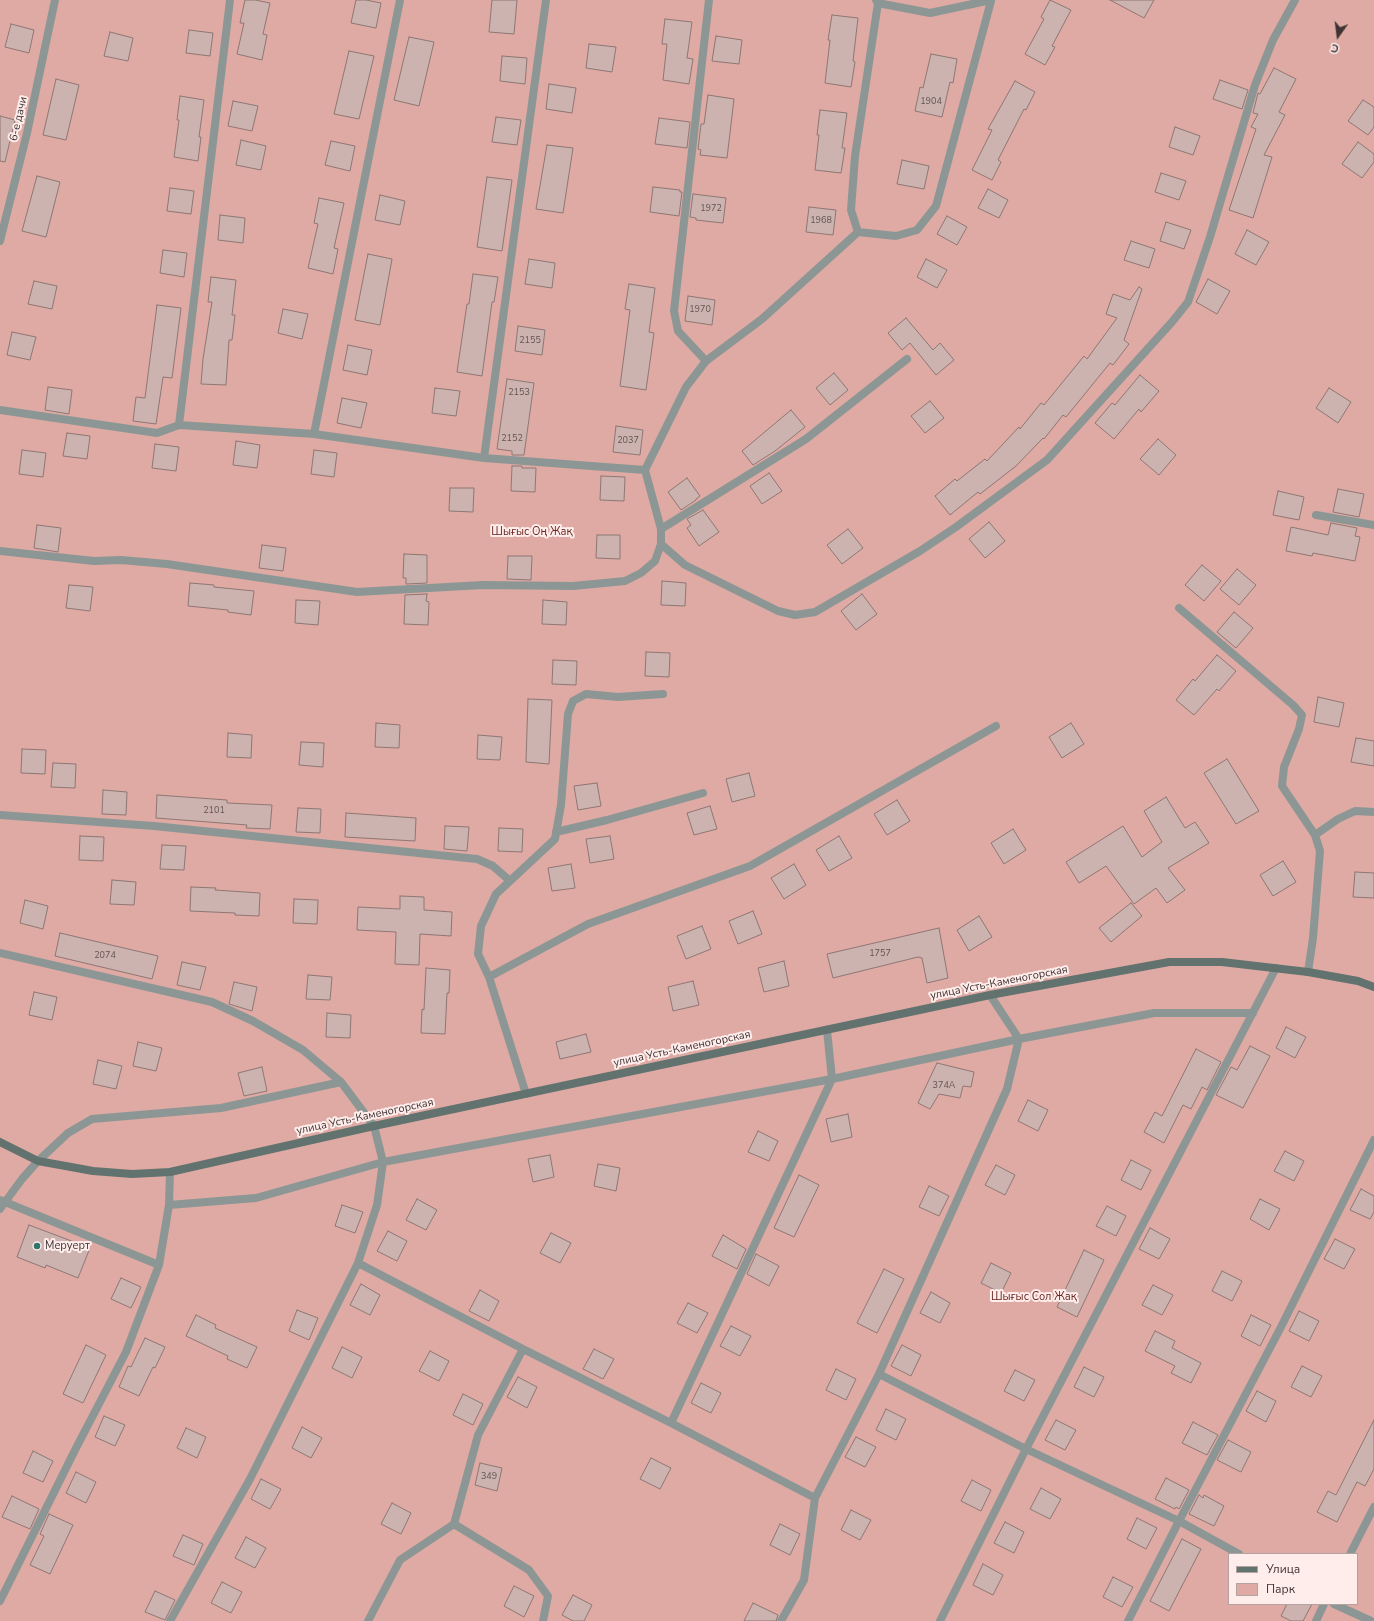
<!DOCTYPE html>
<meta charset="utf-8">
<style>
body{margin:0}
#map{position:relative;width:1374px;height:1621px;overflow:hidden;background:#f8ddd9;font-family:"Nunito Sans",sans-serif}
canvas{display:block}
.legend{position:absolute;left:1228px;top:1553px;width:130px;height:52px;box-sizing:border-box;background:#feedeb;border:1px solid #b2a3a1;margin:0;padding:5px 7px;list-style:none;font-size:12px;color:#3f3433}
.legend li{display:flex;align-items:center;gap:8px;height:20px}
.legend b{width:20px;border:1px solid #b2a3a1}
.north{position:absolute;left:1318px;top:16px;width:40px;height:40px;-webkit-text-stroke:3px #feedeb;paint-order:stroke;rotate:194deg;font-size:11px;font-weight:700;line-height:16px;text-align:center;color:#3f3433}
.north::after{content:'';display:block;margin:auto;width:14px;height:18px;background:#3f3433;clip-path:polygon(50% 0,100% 100%,50% 72%,0 100%)}
</style>
<div id="map">
<canvas width="1374" height="1621"></canvas>
<ul class="legend">
<li><b style="height:5px;background:#61726f"></b>Улица</li>
<li><b style="height:11px;background:#deaaa3"></b>Парк</li>
</ul>
<div class="north">С</div>
</div>
<script>
const ctx = document.querySelector('canvas').getContext('2d');
ctx.lineJoin = 'round';
function fillPath(path, color) { ctx.fillStyle = color; ctx.fill(path, 'evenodd'); }
const toPath = rows => new Path2D(rows.map(r => 'M' + r).join(''));
function stroke(path, color, width, dash) { ctx.strokeStyle = color; ctx.lineWidth = width; ctx.lineCap = dash ? 'butt' : 'round'; ctx.setLineDash(dash || []); ctx.stroke(path); }
function write(font, color, halo, rows, align = 'center') {
  ctx.font = font + ' "Nunito Sans",sans-serif'; ctx.lineWidth = 4; ctx.setLineDash([]); ctx.textBaseline = 'middle'; ctx.strokeStyle = halo; ctx.fillStyle = color; for (const [text, x, y, turn = 0] of rows) {
    ctx.save(); ctx.translate(x, y); ctx.rotate((+turn || 0) * Math.PI / 180); ctx.textAlign = isNaN(turn) ? turn : align; if (halo) ctx.strokeText(text, 0, 0); ctx.fillText(text, 0, 0); ctx.restore();
  }
}
const green = toPath([
 [0,0,1374,0,1374,1621,0,1621],
 [1229,1554,1357,1554,1357,1604,1229,1604]
]);
const building = toPath([
 [245,0,255,0,270,3,263,34,267,35,262,60,237,54,244,23,240,23,245,0],
 [356,0,366,0,381,3,376,28,351,23,356,0],
 [492,0,517,0,514,34,489,32,492,0],
 [1050,0,1071,10,1052,46,1055,47,1045,65,1025,54,1044,19,1041,17,1050,0],
 [1110,0,1154,0,1144,18,1110,0],
 [832,15,858,18,853,61,855,62,851,87,825,83,830,40,828,40,832,15],
 [665,19,692,22,687,58,693,59,689,84,663,80,667,44,662,44,665,19],
 [11,24,34,30,29,53,5,47,11,24],
 [189,30,213,33,210,56,186,53,189,30],
 [110,32,133,38,128,61,104,56,110,32],
 [716,36,742,40,739,64,712,61,716,36],
 [409,37,434,42,419,106,394,100,409,37],
 [589,44,616,47,612,72,586,68,589,44],
 [349,51,374,56,359,119,334,114,349,51],
 [931,54,957,59,953,83,950,82,942,117,915,111,920,87,923,88,931,54],
 [502,56,527,58,525,84,500,81,502,56],
 [1274,68,1296,79,1279,112,1285,115,1264,155,1272,157,1253,218,1229,210,1256,129,1251,127,1258,114,1253,113,1258,93,1260,94,1274,68],
 [56,79,79,85,66,140,43,135,56,79],
 [1220,80,1248,90,1242,109,1213,99,1220,80],
 [1015,81,1035,92,1026,110,1024,109,998,160,1001,162,992,180,972,170,992,130,988,129,1015,81],
 [549,84,576,88,572,113,546,109,549,84],
 [708,95,734,99,727,158,700,155,701,150,698,149,701,124,704,124,708,95],
 [180,96,204,100,199,137,201,137,198,161,174,157,179,120,177,120,180,96],
 [1363,100,1374,107,1374,127,1368,135,1348,121,1363,100],
 [233,101,258,106,252,131,228,126,233,101],
 [820,110,847,113,842,148,845,148,841,173,815,170,819,135,817,135,820,110],
 [0,116,15,120,5,162,0,161,0,116],
 [496,117,521,120,517,145,492,142,496,117],
 [659,118,690,122,687,148,655,144,659,118],
 [1175,127,1200,136,1193,155,1169,147,1175,127],
 [241,140,266,146,261,170,236,165,241,140],
 [331,141,355,146,350,171,325,165,331,141],
 [1358,142,1374,154,1374,162,1362,178,1342,164,1358,142],
 [547,145,573,148,563,213,536,209,547,145],
 [902,160,929,166,924,189,897,184,902,160],
 [1161,173,1186,181,1179,200,1155,192,1161,173],
 [37,176,60,182,46,237,22,231,37,176],
 [487,177,512,180,502,251,477,247,487,177],
 [653,187,680,190,680,192,682,192,679,216,650,212,653,187],
 [170,188,194,191,191,214,167,211,170,188],
 [988,189,1008,200,999,218,978,208,988,189],
 [693,194,726,198,723,223,696,220,696,218,690,217,693,194],
 [380,195,405,201,400,225,375,220,380,195],
 [319,198,344,203,334,248,338,249,333,274,308,268,318,224,314,223,319,198],
 [809,207,836,210,833,235,806,232,809,207],
 [220,215,245,218,243,243,218,240,220,215],
 [947,216,967,227,957,245,937,234,947,216],
 [1166,222,1191,230,1184,249,1160,241,1166,222],
 [1247,230,1269,242,1256,265,1235,254,1247,230],
 [1131,241,1155,249,1149,268,1124,260,1131,241],
 [163,250,187,253,184,277,160,273,163,250],
 [368,254,392,259,380,325,355,320,368,254],
 [529,259,555,263,552,288,525,284,529,259],
 [926,259,947,270,937,288,917,277,926,259],
 [473,274,498,277,494,302,492,302,482,376,457,372,467,304,469,304,473,274],
 [211,277,236,280,232,315,235,315,232,340,229,340,226,385,201,384,203,359,212,302,208,302,211,277],
 [1208,279,1230,291,1217,314,1196,302,1208,279],
 [34,281,57,286,52,309,28,304,34,281],
 [629,284,655,288,649,332,654,333,646,390,620,386,630,310,625,309,629,284],
 [1139,287,1142,289,1124,340,1129,344,1113,365,1110,363,1066,417,1063,415,1044,439,1043,438,1016,466,980,494,978,492,950,515,935,496,955,479,957,481,985,459,987,461,1019,427,1020,429,1041,403,1044,405,1084,356,1087,359,1117,318,1106,314,1113,294,1130,300,1139,287],
 [688,296,715,300,712,325,685,321,688,296],
 [157,305,181,308,172,378,163,377,156,424,133,421,136,397,145,398,157,305],
 [283,309,308,314,302,339,278,333,283,309],
 [906,318,933,350,940,343,954,360,936,375,910,343,902,350,888,333,906,318],
 [518,326,545,330,542,355,515,351,518,326],
 [12,332,36,337,30,360,7,355,12,332],
 [348,345,372,350,367,375,343,370,348,345],
 [834,373,848,390,830,405,816,388,834,373],
 [1140,375,1159,391,1141,412,1139,409,1114,439,1095,423,1112,403,1115,405,1140,375],
 [507,379,534,383,524,455,512,455,512,451,497,449,507,379],
 [48,387,72,390,69,414,45,410,48,387],
 [435,388,460,391,456,416,432,413,435,388],
 [1329,388,1351,402,1338,423,1316,408,1329,388],
 [342,398,367,403,361,428,337,423,342,398],
 [930,401,944,418,925,433,911,416,930,401],
 [791,410,805,427,775,451,753,465,742,451,791,410],
 [616,426,643,430,640,455,613,452,616,426],
 [67,433,90,436,87,459,63,456,67,433],
 [1158,439,1176,455,1159,475,1140,459,1158,439],
 [236,441,260,445,257,468,233,465,236,441],
 [155,444,179,447,176,471,152,468,155,444],
 [22,450,46,453,43,477,19,474,22,450],
 [314,450,337,453,334,477,311,474,314,450],
 [512,466,522,466,522,468,536,468,535,492,511,491,512,466],
 [769,473,782,491,762,504,750,486,769,473],
 [601,476,625,477,624,501,600,500,601,476],
 [687,478,700,496,696,499,696,500,681,510,668,492,687,478],
 [450,488,474,488,473,512,449,511,450,488],
 [1338,489,1364,494,1359,517,1333,512,1338,489],
 [1278,491,1304,497,1299,520,1273,515,1278,491],
 [703,510,719,532,699,546,687,528,691,525,687,519,703,510],
 [989,522,1005,541,985,558,969,539,989,522],
 [1331,523,1357,528,1355,536,1360,537,1355,561,1313,553,1312,556,1286,551,1291,527,1328,535,1331,523],
 [37,525,61,528,58,552,34,548,37,525],
 [848,529,863,548,842,564,827,545,848,529],
 [597,535,620,535,620,559,596,558,597,535],
 [262,545,286,548,283,571,259,568,262,545],
 [404,554,427,555,427,583,406,584,406,578,403,578,404,554],
 [508,556,532,556,531,580,507,579,508,556],
 [1202,565,1221,581,1204,601,1185,585,1202,565],
 [1237,569,1256,585,1239,605,1220,589,1237,569],
 [662,581,686,583,685,606,661,605,662,581],
 [190,583,214,585,214,587,254,591,251,615,228,612,228,610,188,606,190,583],
 [69,585,93,587,90,611,66,608,69,585],
 [427,594,426,601,429,602,428,625,404,624,405,595,427,594],
 [862,594,877,614,856,630,841,611,862,594],
 [296,600,320,601,318,625,295,623,296,600],
 [543,600,567,602,566,625,542,624,543,600],
 [1234,612,1253,628,1236,648,1217,632,1234,612],
 [646,652,670,653,669,677,645,676,646,652],
 [1217,655,1236,671,1219,691,1217,689,1194,715,1176,700,1193,679,1195,681,1217,655],
 [553,660,577,661,576,685,552,684,553,660],
 [1318,697,1344,703,1339,727,1314,722,1318,697],
 [528,699,552,700,549,764,526,762,528,699],
 [376,723,400,725,399,748,375,747,376,723],
 [1071,723,1084,744,1062,758,1049,737,1071,723],
 [228,733,252,735,251,758,227,757,228,733],
 [478,735,502,737,500,760,477,759,478,735],
 [1356,738,1374,741,1374,766,1351,762,1356,738],
 [301,742,324,743,323,767,299,765,301,742],
 [22,749,46,750,45,774,21,773,22,749],
 [1227,759,1259,811,1236,824,1204,773,1227,759],
 [53,763,76,764,75,788,51,787,53,763],
 [749,773,755,796,732,802,726,779,749,773],
 [597,783,601,806,578,810,574,786,597,783],
 [103,790,127,792,126,815,102,814,103,790],
 [157,795,227,800,227,803,272,805,270,829,246,828,247,825,156,818,157,795],
 [1166,797,1185,828,1195,822,1209,843,1168,868,1185,890,1167,903,1156,888,1134,904,1106,866,1079,883,1066,862,1123,826,1142,857,1162,842,1144,811,1166,797],
 [897,800,910,821,887,835,874,814,897,800],
 [710,806,717,829,694,835,687,813,710,806],
 [298,808,321,809,320,833,296,832,298,808],
 [346,813,416,818,415,841,345,837,346,813],
 [445,826,469,827,467,851,444,849,445,826],
 [499,828,523,829,522,852,498,851,499,828],
 [1013,829,1026,850,1004,864,991,843,1013,829],
 [80,836,104,837,103,861,79,860,80,836],
 [610,836,614,859,590,863,586,839,610,836],
 [839,836,852,858,829,871,816,850,839,836],
 [162,845,186,846,184,870,160,869,162,845],
 [1283,861,1296,882,1273,896,1260,875,1283,861],
 [571,864,575,888,552,891,548,868,571,864],
 [794,864,806,885,784,899,771,878,794,864],
 [1355,872,1374,873,1374,898,1353,897,1355,872],
 [112,880,136,882,134,905,110,904,112,880],
 [191,887,216,888,215,890,260,893,259,916,235,915,235,913,190,911,191,887],
 [400,896,424,897,424,910,452,912,451,936,420,934,419,965,395,964,396,932,357,930,358,907,400,909,400,896],
 [294,899,318,900,317,924,293,923,294,899],
 [25,900,48,906,43,929,20,923,25,900],
 [1131,903,1142,916,1111,942,1099,928,1131,903],
 [753,911,762,934,738,944,729,921,753,911],
 [979,916,992,937,969,951,957,930,979,916],
 [702,926,711,949,686,959,677,936,702,926],
 [939,928,948,978,927,983,922,958,918,957,833,978,827,954,939,928],
 [60,933,158,956,152,979,55,956,60,933],
 [784,961,789,986,764,992,758,968,784,961],
 [182,962,206,967,200,990,177,985,182,962],
 [426,968,450,970,449,993,447,993,445,1034,421,1033,422,1009,424,1010,426,968],
 [308,975,332,977,330,1000,306,999,308,975],
 [693,981,699,1005,673,1011,668,987,693,981],
 [234,982,257,987,252,1011,229,1004,234,982],
 [34,992,57,997,52,1020,29,1015,34,992],
 [327,1013,351,1015,350,1038,326,1037,327,1013],
 [1286,1027,1306,1037,1295,1058,1276,1048,1286,1027],
 [586,1034,591,1052,560,1059,556,1042,586,1034],
 [138,1042,162,1048,156,1071,133,1066,138,1042],
 [1250,1046,1270,1056,1243,1108,1216,1095,1231,1067,1237,1070,1250,1046],
 [1196,1049,1221,1062,1207,1090,1202,1087,1191,1109,1183,1105,1164,1143,1144,1132,1155,1112,1162,1116,1196,1049],
 [98,1060,122,1066,116,1089,93,1084,98,1060],
 [937,1063,974,1072,971,1087,963,1086,960,1098,939,1094,930,1109,918,1103,937,1063],
 [262,1067,267,1091,244,1096,238,1073,262,1067],
 [1028,1100,1048,1110,1038,1131,1018,1121,1028,1100],
 [848,1114,852,1137,831,1142,826,1119,848,1114],
 [758,1131,778,1141,769,1161,748,1152,758,1131],
 [1285,1151,1304,1161,1294,1181,1274,1171,1285,1151],
 [550,1155,554,1177,533,1182,528,1159,550,1155],
 [1131,1160,1151,1170,1141,1190,1121,1180,1131,1160],
 [598,1164,620,1168,616,1191,594,1186,598,1164],
 [996,1165,1015,1175,1005,1195,985,1185,996,1165],
 [799,1175,819,1185,794,1237,774,1228,799,1175],
 [929,1186,949,1196,939,1216,919,1207,929,1186],
 [1361,1189,1374,1196,1374,1212,1370,1219,1350,1210,1361,1189],
 [417,1199,437,1210,426,1230,406,1220,417,1199],
 [1260,1199,1280,1209,1269,1230,1250,1219,1260,1199],
 [342,1205,363,1212,355,1233,335,1226,342,1205],
 [1107,1206,1126,1216,1116,1236,1096,1226,1107,1206],
 [29,1225,90,1248,78,1278,46,1265,45,1268,17,1257,29,1225],
 [1150,1228,1170,1239,1159,1259,1139,1249,1150,1228],
 [388,1231,407,1241,397,1261,377,1251,388,1231],
 [551,1233,571,1243,560,1263,540,1253,551,1233],
 [723,1235,746,1249,737,1269,712,1256,723,1235],
 [1335,1239,1355,1249,1344,1269,1324,1259,1335,1239],
 [1084,1250,1104,1260,1077,1317,1057,1307,1084,1250],
 [756,1254,779,1266,769,1286,747,1274,756,1254],
 [991,1263,1011,1273,1001,1293,981,1283,991,1263],
 [884,1269,904,1279,877,1333,857,1323,884,1269],
 [1222,1271,1242,1281,1232,1301,1212,1291,1222,1271],
 [121,1278,141,1287,131,1308,111,1299,121,1278],
 [361,1284,380,1295,370,1315,350,1305,361,1284],
 [1153,1285,1173,1295,1162,1315,1142,1305,1153,1285],
 [480,1290,499,1301,489,1321,469,1311,480,1290],
 [931,1292,950,1303,940,1323,920,1313,931,1292],
 [688,1303,708,1313,697,1333,677,1323,688,1303],
 [297,1310,318,1318,309,1340,289,1331,297,1310],
 [1299,1311,1319,1321,1309,1341,1289,1331,1299,1311],
 [196,1315,216,1325,215,1328,257,1347,247,1368,227,1359,228,1356,186,1336,196,1315],
 [1251,1315,1271,1325,1260,1346,1241,1336,1251,1315],
 [731,1326,751,1336,740,1356,720,1346,731,1326],
 [1155,1331,1175,1341,1172,1348,1201,1363,1191,1383,1171,1373,1175,1366,1145,1351,1155,1331],
 [145,1338,165,1347,155,1368,153,1367,139,1396,119,1387,128,1366,131,1367,145,1338],
 [86,1345,106,1355,83,1403,63,1394,86,1345],
 [902,1345,921,1355,911,1376,891,1366,902,1345],
 [342,1347,362,1357,352,1378,332,1368,342,1347],
 [594,1349,614,1359,603,1379,583,1369,594,1349],
 [430,1351,449,1361,439,1381,419,1371,430,1351],
 [1302,1366,1322,1376,1311,1397,1291,1387,1302,1366],
 [1084,1367,1104,1377,1094,1397,1074,1387,1084,1367],
 [836,1369,856,1379,846,1400,826,1390,836,1369],
 [1015,1370,1035,1380,1024,1401,1004,1391,1015,1370],
 [518,1377,537,1387,527,1408,507,1397,518,1377],
 [701,1383,721,1393,711,1413,691,1403,701,1383],
 [1257,1391,1276,1401,1266,1422,1246,1411,1257,1391],
 [463,1394,483,1404,473,1425,453,1415,463,1394],
 [886,1409,906,1419,896,1440,876,1430,886,1409],
 [104,1416,125,1425,115,1446,95,1437,104,1416],
 [1056,1420,1076,1430,1065,1450,1045,1440,1056,1420],
 [1374,1420,1374,1469,1365,1486,1357,1482,1337,1522,1317,1512,1328,1491,1336,1495,1374,1420],
 [1193,1422,1218,1435,1207,1455,1182,1443,1193,1422],
 [302,1427,322,1438,311,1458,292,1448,302,1427],
 [186,1428,206,1437,197,1458,177,1448,186,1428],
 [856,1437,876,1447,865,1467,845,1457,856,1437],
 [1228,1440,1251,1452,1241,1472,1217,1460,1228,1440],
 [33,1451,53,1461,43,1482,23,1473,33,1451],
 [651,1458,671,1468,660,1489,640,1479,651,1458],
 [480,1463,502,1468,497,1491,475,1485,480,1463],
 [76,1472,96,1482,86,1503,66,1493,76,1472],
 [1166,1478,1189,1490,1179,1509,1176,1507,1175,1509,1155,1499,1166,1478],
 [261,1479,281,1489,270,1509,251,1499,261,1479],
 [972,1480,991,1490,981,1511,961,1501,972,1480],
 [1041,1488,1061,1499,1050,1519,1030,1509,1041,1488],
 [1199,1495,1203,1498,1204,1495,1224,1506,1214,1526,1189,1514,1199,1495],
 [12,1496,39,1509,30,1529,2,1517,12,1496],
 [392,1503,411,1513,401,1534,381,1524,392,1503],
 [851,1510,871,1520,860,1540,841,1530,851,1510],
 [49,1514,73,1525,50,1574,30,1565,44,1536,40,1534,49,1514],
 [1137,1518,1157,1528,1146,1549,1127,1539,1137,1518],
 [1005,1522,1024,1532,1014,1553,994,1543,1005,1522],
 [780,1524,800,1534,790,1555,770,1545,780,1524],
 [183,1535,203,1544,194,1565,173,1556,183,1535],
 [246,1537,266,1548,255,1568,235,1558,246,1537],
 [1182,1539,1201,1549,1169,1611,1150,1601,1182,1539],
 [983,1564,1003,1575,993,1595,973,1585,983,1564],
 [1113,1577,1133,1587,1122,1607,1103,1597,1113,1577],
 [222,1582,242,1592,231,1613,211,1603,222,1582],
 [514,1586,534,1596,524,1617,504,1606,514,1586],
 [155,1591,175,1600,165,1620,145,1612,155,1591],
 [573,1595,592,1605,584,1621,573,1621,562,1615,573,1595],
 [753,1603,778,1615,776,1621,744,1621,753,1603],
 [1287,1604,1312,1604,1303,1621,1291,1621,1281,1616,1287,1604]
]);
const lane = toPath([
 [876,0,878,3,930,13,991,0],
 [858,232,851,210,855,156,878,3],
 [0,241,27,133,55,0],
 [706,361,678,331,674,311,709,0],
 [0,410,157,433,179,425,314,434,484,458,546,0],
 [179,425,230,0],
 [314,434,400,0],
 [484,458,645,470],
 [1316,515,1374,525],
 [661,529,806,439,907,359],
 [661,544,685,565,778,611,795,615,815,612,920,551,956,527,1047,460,1172,322,1188,302,1210,237,1255,85,1273,40,1295,0],
 [0,551,94,561,121,560,167,564,357,592,483,585,573,586,625,581,641,573,655,561,661,544,661,529,645,470,686,387,706,361,762,319,858,232,896,236,917,230,936,206,991,1],
 [1179,608,1293,705,1302,715,1299,729,1284,767,1282,786,1315,835,1320,851,1313,938,1308,972],
 [0,815,154,826,477,859,493,866,510,881],
 [556,832,607,820,703,793],
 [1315,835,1338,819,1355,811,1374,812],
 [0,953,212,1002,253,1021,303,1050,341,1082,374,1126],
 [489,977,478,954,481,926,496,894,555,839,561,805,568,714,573,701,586,694,618,697,663,694],
 [526,1094,489,977,588,924,750,866,996,726],
 [38,1161,68,1133,92,1119,221,1108,341,1082]
]);
const street = toPath([
 [0,1200,159,1265],
 [169,1205,170,1172],
 [0,1209,22,1179,38,1161],
 [358,1263,523,1349],
 [879,1374,1026,1449,1179,1521,1239,1554],
 [671,1423,815,1498],
 [1350,1554,1374,1507],
 [0,1601,75,1450,126,1352,159,1265,169,1205,256,1198,383,1162,832,1079,1019,1039,1154,1013,1253,1013],
 [1334,1604,1371,1621],
 [170,1621,250,1479,358,1263,377,1205,383,1162,374,1126],
 [368,1621,400,1560,454,1524],
 [543,1621,548,1596,529,1570,454,1524,478,1435,523,1349,671,1423,832,1079,827,1030],
 [781,1621,804,1580,815,1498,879,1374,1007,1089,1019,1039,990,995],
 [940,1621,1026,1449,1276,968],
 [1128,1621,1179,1521,1281,1327,1374,1140],
 [1316,1621,1324,1604]
]);
const secondary = toPath([
 [0,1142,38,1161,93,1171,132,1174,170,1172,374,1126,990,995,1169,962,1222,962,1308,972,1358,981,1374,987]
]);
const markers = [
 [37,1246,4,"#30756b"]
];
const numberNames = [
 ["1904",931,102],
 ["1972",711,209],
 ["1968",821,221],
 ["1970",700,310],
 ["2155",530,341],
 ["2153",519,393],
 ["2152",512,439],
 ["2037",628,441],
 ["2101",214,811],
 ["1757",880,954],
 ["2074",105,956],
 ["374А",944,1086],
 ["349",489,1477]
];
const streetNames = [
 ["6-е дачи",19,119,-77],
 ["улица Усть-Каменогорская",999,983,-11],
 ["улица Усть-Каменогорская",682,1049,-12],
 ["улица Усть-Каменогорская",365,1117,-12]
];
const parkNames = [
 ["Шығыс Оң Жақ",532,532],
 ["Шығыс Сол Жақ",1034,1297]
];
const poiNames = [
 ["Меруерт",45,1246]
];
fillPath(green, '#deaaa3');
fillPath(building, '#cdb3af');
stroke(building, '#8f7774', 1);
stroke(lane, '#8c9795', 8);
stroke(street, '#8c9795', 8);
stroke(secondary, '#61726f', 8);
for (const [x, y, r, color] of markers) { const dot = new Path2D(); dot.arc(x, y, r, 0, 2 * Math.PI); ctx.fillStyle = color; ctx.fill(dot); stroke(dot, '#feedeb', 1.5); }
write('9px', '#625452', null, numberNames);
write('11px', '#3f3433', '#feedeb', streetNames);
write('11px', '#692520', '#feedeb', parkNames);
write('11px', '#3f3433', '#feedeb', poiNames, 'left');
</script>
